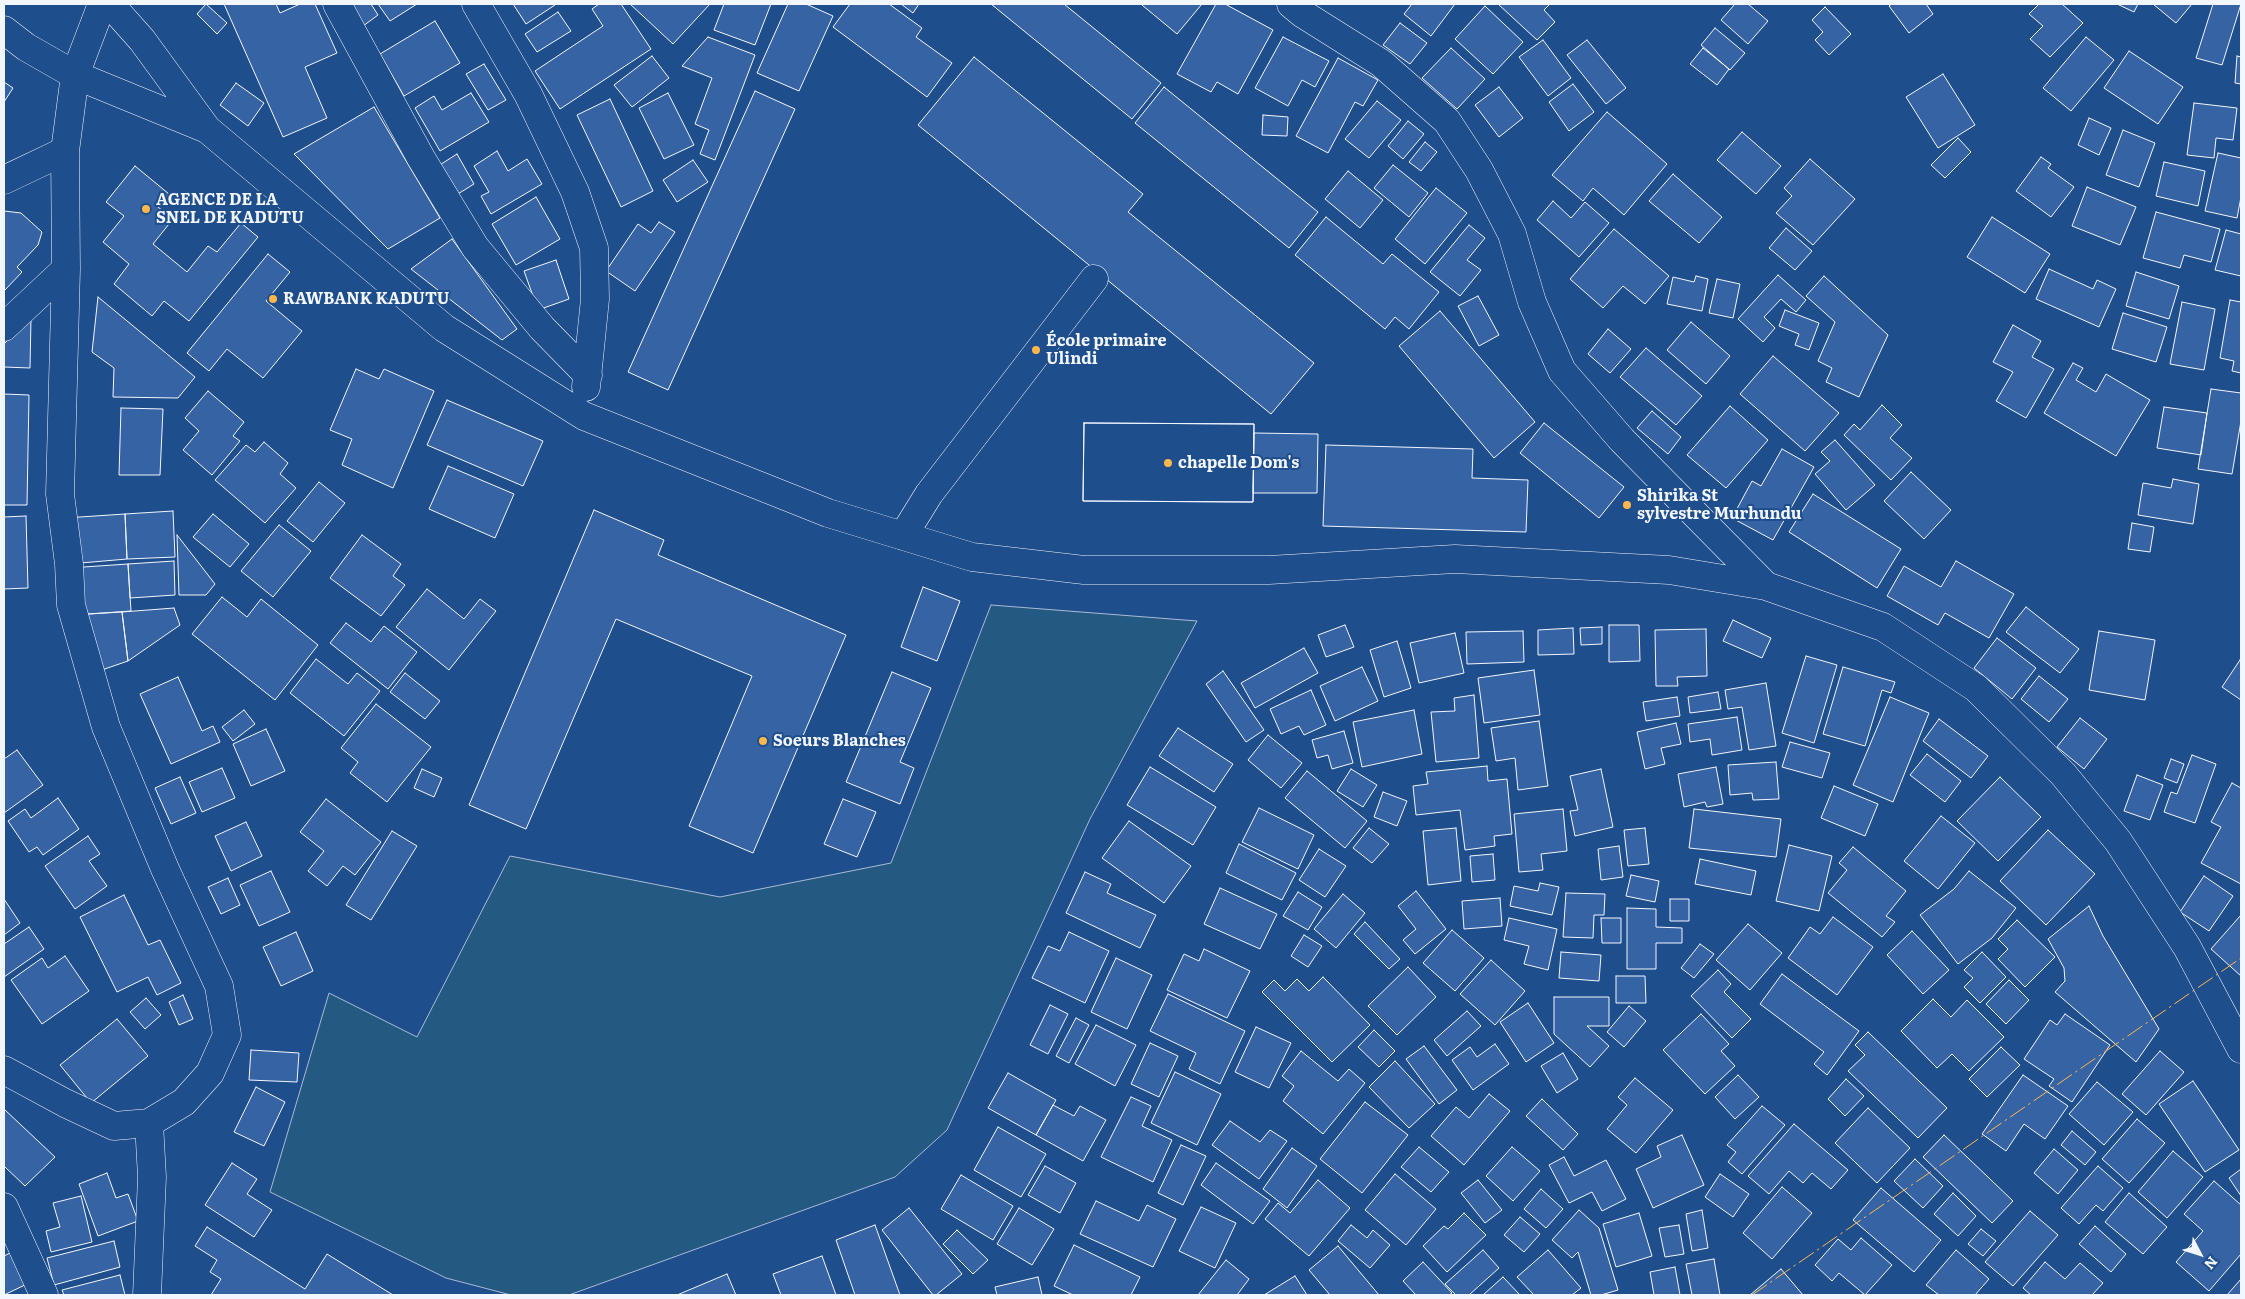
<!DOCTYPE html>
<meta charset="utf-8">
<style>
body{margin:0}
#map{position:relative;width:2245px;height:1299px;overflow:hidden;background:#1f4e8c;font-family:Literata,serif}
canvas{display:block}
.frame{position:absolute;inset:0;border:5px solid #f2f6ff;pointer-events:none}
.north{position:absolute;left:2175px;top:1229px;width:50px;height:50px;-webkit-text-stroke:4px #1f4e8c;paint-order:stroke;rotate:130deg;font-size:14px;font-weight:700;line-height:20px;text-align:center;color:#f2f6ff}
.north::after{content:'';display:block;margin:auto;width:18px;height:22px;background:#f2f6ff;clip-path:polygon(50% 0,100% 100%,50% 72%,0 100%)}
</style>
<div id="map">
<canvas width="2245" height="1299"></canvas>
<div class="frame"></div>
<div class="north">N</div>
</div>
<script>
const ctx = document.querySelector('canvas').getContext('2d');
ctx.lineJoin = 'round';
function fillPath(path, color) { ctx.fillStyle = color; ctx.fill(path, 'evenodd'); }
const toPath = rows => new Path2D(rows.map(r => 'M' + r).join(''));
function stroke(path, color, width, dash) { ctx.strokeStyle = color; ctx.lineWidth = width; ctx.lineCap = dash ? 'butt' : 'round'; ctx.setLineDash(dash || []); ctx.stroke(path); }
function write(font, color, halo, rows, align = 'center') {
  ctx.font = font + ' Literata,serif'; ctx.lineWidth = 4; ctx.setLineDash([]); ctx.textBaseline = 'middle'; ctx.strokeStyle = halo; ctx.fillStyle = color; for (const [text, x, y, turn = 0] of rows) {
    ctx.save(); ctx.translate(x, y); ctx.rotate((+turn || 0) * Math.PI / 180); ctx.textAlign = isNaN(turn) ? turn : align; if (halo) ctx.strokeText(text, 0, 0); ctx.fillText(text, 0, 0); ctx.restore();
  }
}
const green = toPath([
 [991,605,1197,621,1090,819,947,1130,895,1177,569,1295,511,1295,446,1278,270,1192,329,993,417,1037,510,856,720,897,891,863,991,605]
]);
const building = toPath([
 [206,4,227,23,217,34,197,14,206,4],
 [224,4,276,4,280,13,300,4,315,4,337,53,305,67,327,118,283,137,224,4],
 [343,4,371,4,378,15,359,29,343,4],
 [378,4,417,4,390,21,378,4],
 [513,4,555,4,555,5,526,24,513,4],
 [599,4,621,4,651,49,560,109,535,71,603,26,592,9,599,4],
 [630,4,710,4,673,44,630,4],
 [724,4,771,4,755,45,714,30,724,4],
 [788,4,806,4,833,16,799,91,757,73,788,4],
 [850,4,889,4,922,28,916,37,952,63,927,97,833,27,850,4],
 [901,4,919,4,913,13,901,4],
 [991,4,1064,4,1161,83,1132,119,991,4],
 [1143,4,1202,4,1177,34,1142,5,1143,4],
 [1216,4,1225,4,1273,30,1238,94,1217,82,1211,92,1177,74,1216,4],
 [1412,4,1455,4,1431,36,1404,14,1412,4],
 [1498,4,1550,4,1544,10,1555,22,1537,40,1498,4],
 [1735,4,1748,4,1768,21,1748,44,1721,20,1735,4],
 [1892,4,1926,4,1933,14,1909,33,1889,6,1892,4],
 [2039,4,2062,4,2083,23,2050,57,2030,39,2043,26,2029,14,2039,4],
 [2117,4,2138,4,2134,12,2117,4],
 [2153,4,2192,4,2176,23,2153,4],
 [2213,4,2241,4,2222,65,2196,58,2213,4],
 [1485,6,1523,42,1493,74,1455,39,1485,6],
 [1825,7,1851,34,1829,55,1815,40,1823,32,1812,20,1825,7],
 [558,12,571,31,537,52,525,34,558,12],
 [435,21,460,63,404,96,380,54,435,21],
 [1400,23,1427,43,1410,64,1383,45,1400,23],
 [1715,28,1745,53,1730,70,1701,45,1715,28],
 [708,37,755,55,715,160,700,154,709,130,695,124,712,78,682,66,708,37],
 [1283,37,1329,61,1315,87,1302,80,1288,106,1255,88,1283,37],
 [2086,37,2114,60,2071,111,2043,88,2086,37],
 [1543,40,1571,78,1548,96,1519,57,1543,40],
 [1587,40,1626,88,1606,104,1567,55,1587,40],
 [1451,48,1485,79,1457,109,1422,78,1451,48],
 [1703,48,1729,69,1717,85,1690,64,1703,48],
 [2129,51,2183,87,2158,124,2104,88,2129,51],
 [652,56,669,78,632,107,614,85,652,56],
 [2237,56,2241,57,2241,84,2235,83,2237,56],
 [974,57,1143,194,1128,212,1314,363,1271,414,918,125,974,57],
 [1338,58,1378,80,1363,106,1355,102,1328,153,1296,136,1338,58],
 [484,64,506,100,488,110,466,74,484,64],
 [1943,74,1975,125,1938,148,1906,97,1943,74],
 [4,82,13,88,4,102,4,82],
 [236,83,264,103,248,126,220,105,236,83],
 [1573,84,1594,112,1569,131,1549,102,1573,84],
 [1164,87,1318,212,1289,248,1135,123,1164,87],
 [1499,87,1523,118,1499,137,1475,105,1499,87],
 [755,91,795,109,668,390,628,372,755,91],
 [471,93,489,122,440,151,415,108,434,96,442,110,471,93],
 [668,93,694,145,664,159,639,108,668,93],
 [610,99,653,191,621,207,577,115,610,99],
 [1377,101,1401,120,1369,158,1345,139,1377,101],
 [2194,103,2237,108,2233,140,2216,138,2214,158,2187,155,2194,103],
 [374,107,440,218,388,249,294,154,374,107],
 [1607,112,1667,164,1624,215,1593,188,1583,201,1552,175,1607,112],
 [1263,115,1288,117,1287,136,1262,135,1263,115],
 [2089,118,2111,128,2099,155,2078,145,2089,118],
 [1408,121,1424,134,1403,159,1388,146,1408,121],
 [2123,130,2155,143,2139,187,2106,175,2123,130],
 [1742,132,1781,166,1756,194,1717,160,1742,132],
 [1958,138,1971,152,1945,178,1931,165,1958,138],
 [1425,142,1437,152,1421,171,1409,162,1425,142],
 [497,151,508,171,527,159,542,184,491,214,481,196,489,192,474,166,497,151],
 [2218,153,2241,158,2241,197,2237,218,2205,211,2218,153],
 [457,154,474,184,453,197,435,168,457,154],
 [2041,157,2051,164,2048,168,2074,187,2051,217,2016,191,2041,157],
 [1810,159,1855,199,1813,245,1776,213,1792,196,1784,188,1810,159],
 [693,160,708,182,677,202,663,180,693,160],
 [2164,162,2205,171,2198,206,2156,196,2164,162],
 [1393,165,1428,193,1409,217,1374,188,1393,165],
 [135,166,169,194,158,207,173,219,153,244,187,272,208,246,217,252,241,223,258,237,189,321,164,301,152,316,114,284,129,264,103,242,124,216,106,202,135,166],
 [1348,171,1383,200,1360,228,1325,199,1348,171],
 [1673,174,1722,217,1699,243,1649,201,1673,174],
 [2087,187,2136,207,2120,245,2072,226,2087,187],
 [1436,188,1467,213,1425,264,1395,239,1436,188],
 [536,197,560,239,516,265,492,224,536,197],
 [1553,201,1571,218,1585,202,1609,223,1579,257,1537,220,1553,201],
 [4,211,21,213,42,232,38,245,17,267,22,272,4,291,4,211],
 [2156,212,2220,229,2211,262,2184,255,2180,268,2143,258,2156,212],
 [1326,217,1383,264,1392,254,1439,292,1409,329,1395,317,1385,329,1295,255,1326,217],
 [1992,217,2050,254,2025,293,1967,257,1992,217],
 [659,222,675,232,635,291,606,271,638,224,651,233,659,222],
 [1469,225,1485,238,1467,260,1481,270,1460,296,1430,272,1469,225],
 [1786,228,1812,251,1795,270,1769,248,1786,228],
 [1614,229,1669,276,1645,304,1623,286,1603,308,1570,279,1614,229],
 [2226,230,2241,234,2241,276,2215,270,2226,230],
 [452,239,517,329,502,340,411,269,452,239],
 [268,254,290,272,266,301,302,331,263,378,227,349,209,371,187,353,268,254],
 [556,260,569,299,538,310,524,271,556,260],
 [2049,269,2093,289,2097,280,2116,289,2099,327,2036,299,2049,269],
 [2136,272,2179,286,2169,319,2126,306,2136,272],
 [1778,275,1806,300,1796,312,1781,299,1764,317,1775,328,1763,342,1738,319,1778,275],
 [1696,276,1708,279,1702,311,1667,304,1673,277,1694,282,1696,276],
 [1824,276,1888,335,1859,397,1826,382,1832,368,1818,361,1835,322,1806,296,1824,276],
 [1717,279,1740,284,1733,318,1709,313,1717,279],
 [1478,296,1499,335,1479,346,1458,306,1478,296],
 [98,297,195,377,178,398,113,397,114,368,92,352,98,297],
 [2230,300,2241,302,2241,373,2232,371,2234,361,2220,358,2230,300],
 [2182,302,2215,309,2204,370,2170,364,2182,302],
 [1785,310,1819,323,1809,350,1795,345,1799,334,1779,326,1785,310],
 [1440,311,1535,422,1494,458,1399,346,1440,311],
 [2123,313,2167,327,2156,362,2112,349,2123,313],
 [31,318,30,368,4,367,4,344,31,318],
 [1691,322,1730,356,1706,384,1667,350,1691,322],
 [2013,325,2041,341,2032,357,2054,369,2026,418,1996,401,2013,372,1993,362,2013,325],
 [1608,329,1631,349,1610,373,1588,354,1608,329],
 [1646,348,1702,396,1676,425,1620,377,1646,348],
 [1773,356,1839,413,1805,451,1740,394,1773,356],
 [2073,363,2083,368,2076,380,2096,392,2106,374,2150,400,2116,456,2044,413,2073,363],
 [356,369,379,379,384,369,434,391,393,488,342,465,352,439,330,430,356,369],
 [2211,389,2241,393,2241,421,2232,474,2198,469,2211,389],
 [208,391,244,422,233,436,240,441,212,475,183,450,199,431,185,418,208,391],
 [4,394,29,395,27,505,4,505,4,394],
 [447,400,543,441,523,486,427,445,447,400],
 [1882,405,1902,425,1890,438,1912,458,1891,480,1844,435,1854,424,1860,430,1882,405],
 [1730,406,1768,440,1726,488,1687,455,1730,406],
 [2164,407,2207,413,2201,455,2157,448,2164,407],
 [121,408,163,409,160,475,119,475,121,408],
 [1652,411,1681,437,1668,454,1637,428,1652,411],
 [1084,423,1254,424,1253,502,1083,501,1084,423],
 [1084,423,1254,424,1253,502,1083,501,1084,423],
 [1544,423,1624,487,1599,518,1520,453,1544,423],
 [1254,433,1318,434,1317,493,1253,493,1254,433],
 [1835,440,1875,485,1846,510,1815,474,1830,461,1821,452,1835,440],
 [264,442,288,463,280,474,296,488,265,523,215,480,246,445,255,452,264,442],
 [1326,445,1473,449,1472,478,1528,480,1526,532,1323,526,1326,445],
 [1782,449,1814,467,1773,540,1732,518,1752,481,1761,486,1782,449],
 [448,466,514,494,495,538,429,509,448,466],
 [1911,472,1951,510,1924,539,1884,501,1911,472],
 [2173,479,2199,484,2193,524,2138,515,2143,483,2171,488,2173,479],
 [319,482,345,503,313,542,287,521,319,482],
 [1813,494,1901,549,1877,588,1789,532,1813,494],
 [594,510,664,540,658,555,846,635,753,853,689,826,752,676,616,619,526,829,469,805,594,510],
 [173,511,175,557,127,559,125,514,173,511],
 [125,514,127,559,69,564,65,518,125,514],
 [213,514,249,544,230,567,193,537,213,514],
 [26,516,28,588,4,589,4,517,26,516],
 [2132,523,2154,527,2150,552,2128,549,2132,523],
 [279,525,311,551,273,597,241,571,279,525],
 [177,535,215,584,206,595,179,595,177,535],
 [362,535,401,564,393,576,405,585,381,616,330,578,362,535],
 [174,561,175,595,130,598,128,564,174,561],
 [1956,561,2014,594,1989,638,1945,613,1938,625,1887,596,1904,566,1941,587,1956,561],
 [128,564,131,611,73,615,69,568,128,564],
 [923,587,960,601,937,661,901,647,923,587],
 [427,589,464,619,480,599,496,611,449,670,396,627,427,589],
 [222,597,247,617,261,599,318,645,275,700,192,634,222,597],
 [2026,607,2079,649,2060,673,2006,632,2026,607],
 [174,608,180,625,128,661,122,612,174,608],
 [122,612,128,661,90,674,73,615,122,612],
 [1733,620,1771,638,1762,658,1723,641,1733,620],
 [346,623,371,642,384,626,417,652,388,689,330,643,346,623],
 [1345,625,1354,647,1326,657,1318,635,1345,625],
 [1609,625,1639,625,1640,661,1609,662,1609,625],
 [1602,627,1602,644,1581,645,1580,628,1602,627],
 [1573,628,1574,654,1538,655,1538,630,1573,628],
 [1706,629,1707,676,1677,677,1678,686,1656,686,1655,630,1706,629],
 [1523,631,1524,662,1467,664,1466,632,1523,631],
 [2099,631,2155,640,2145,700,2089,690,2099,631],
 [1455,633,1464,673,1419,683,1410,643,1455,633],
 [1997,638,2036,668,2012,699,1974,668,1997,638],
 [1397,641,1411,688,1384,697,1370,650,1397,641],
 [1304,648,1318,673,1255,708,1241,683,1304,648],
 [1806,656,1837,665,1814,743,1782,733,1806,656],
 [316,659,348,684,357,673,380,691,344,736,290,693,316,659],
 [2240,660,2241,661,2241,700,2222,687,2240,660],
 [1362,667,1378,701,1335,721,1320,686,1362,667],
 [1843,667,1895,682,1891,693,1882,690,1865,746,1823,734,1843,667],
 [1534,670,1540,715,1484,723,1478,678,1534,670],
 [1223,671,1264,730,1246,742,1206,684,1223,671],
 [892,672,931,688,900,762,914,768,900,804,846,782,892,672],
 [405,673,440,701,425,719,390,692,405,673],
 [2039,676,2068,699,2049,722,2021,699,2039,676],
 [178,677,202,731,213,726,220,742,171,764,140,694,178,677],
 [1766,683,1776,746,1749,750,1742,707,1728,709,1725,690,1766,683],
 [1311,690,1326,725,1304,735,1299,726,1281,734,1270,709,1311,690],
 [1718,692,1721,709,1690,713,1688,697,1718,692],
 [1474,695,1479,758,1436,762,1431,712,1455,711,1454,698,1474,695],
 [1677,697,1680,716,1646,721,1643,702,1677,697],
 [1890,697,1929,713,1893,802,1853,785,1890,697],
 [376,704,431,747,387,802,350,773,358,762,341,748,376,704],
 [244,710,255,724,233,741,222,727,244,710],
 [1414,710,1422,754,1362,767,1353,722,1414,710],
 [1737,717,1742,750,1712,755,1710,739,1690,742,1688,724,1737,717],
 [2080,718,2107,739,2084,769,2057,747,2080,718],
 [1939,719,1988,756,1971,778,1923,741,1939,719],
 [1539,721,1548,786,1518,790,1515,758,1496,761,1491,728,1539,721],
 [1676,723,1681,744,1661,748,1665,764,1645,769,1637,732,1676,723],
 [1178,728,1233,764,1214,792,1159,756,1178,728],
 [266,729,285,771,251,786,233,744,266,729],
 [1344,731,1353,763,1332,769,1328,755,1317,758,1312,740,1344,731],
 [1268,735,1302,763,1281,788,1248,760,1268,735],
 [1790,742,1830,753,1822,778,1782,767,1790,742],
 [17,750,43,785,4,813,4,759,17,750],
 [1927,754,1961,781,1945,802,1910,775,1927,754],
 [2192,755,2216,764,2195,823,2164,812,2171,792,2177,794,2192,755],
 [2171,759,2184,764,2177,783,2164,778,2171,759],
 [1776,762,1779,799,1753,800,1752,793,1730,795,1728,765,1776,762],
 [1487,766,1488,781,1507,779,1512,834,1494,836,1495,846,1465,850,1460,810,1416,815,1413,786,1428,784,1426,772,1487,766],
 [1150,767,1216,807,1193,845,1127,805,1150,767],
 [1716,767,1723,804,1707,807,1705,802,1684,807,1678,774,1716,767],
 [222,768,235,798,202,812,189,782,222,768],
 [422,769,442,778,434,797,414,788,422,769],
 [1351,769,1377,785,1363,807,1337,791,1351,769],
 [1601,769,1613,827,1575,836,1570,811,1578,810,1570,776,1601,769],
 [1307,771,1367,821,1345,848,1285,798,1307,771],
 [2137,775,2163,785,2150,820,2124,811,2137,775],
 [180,777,196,813,171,824,155,788,180,777],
 [2000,777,2041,817,1998,861,1957,821,2000,777],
 [2232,783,2241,788,2241,884,2201,863,2221,827,2211,822,2232,783],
 [1834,786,1878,804,1865,836,1821,818,1834,786],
 [1383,792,1407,801,1397,826,1374,817,1383,792],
 [58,798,79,829,43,855,37,847,29,852,8,821,25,809,31,818,58,798],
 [326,799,381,842,355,875,343,866,327,886,308,871,324,851,300,832,326,799],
 [843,799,876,812,857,857,824,844,843,799],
 [1259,808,1314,835,1298,869,1242,842,1259,808],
 [1563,809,1567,851,1541,854,1543,870,1519,872,1514,814,1563,809],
 [1694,809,1781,819,1776,857,1689,848,1694,809],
 [1941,816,1975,843,1938,889,1904,861,1941,816],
 [1129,821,1191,866,1164,903,1102,858,1129,821],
 [246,822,262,856,231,871,215,836,246,822],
 [1369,828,1389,844,1372,863,1353,848,1369,828],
 [1456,828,1461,881,1428,885,1423,831,1456,828],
 [1645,828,1649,864,1628,866,1624,830,1645,828],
 [2048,830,2095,874,2046,925,2000,881,2048,830],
 [392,831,417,846,371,920,346,905,392,831],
 [88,836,100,854,89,861,107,886,75,909,45,866,88,836],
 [1239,844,1296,873,1282,900,1226,873,1239,844],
 [1789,845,1832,856,1819,911,1776,901,1789,845],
 [1619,846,1623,877,1601,880,1598,849,1619,846],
 [1853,847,1906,891,1886,916,1895,922,1882,937,1828,893,1847,870,1839,863,1853,847],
 [1319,849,1346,866,1325,897,1299,880,1319,849],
 [1493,854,1495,880,1472,882,1470,856,1493,854],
 [1700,859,1756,871,1751,895,1695,884,1700,859],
 [271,871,290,912,259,926,240,885,271,871],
 [1969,871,2016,908,1992,938,1958,964,1920,915,1954,889,1969,871],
 [1085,872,1111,884,1107,893,1156,915,1140,948,1066,913,1085,872],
 [1631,875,1659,881,1655,902,1626,896,1631,875],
 [2204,876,2233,896,2209,931,2180,912,2204,876],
 [228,878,240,905,221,914,208,887,228,878],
 [1540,883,1559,887,1552,915,1510,906,1514,886,1538,891,1540,883],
 [1220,888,1277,914,1260,949,1204,924,1220,888],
 [1416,891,1446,929,1415,954,1403,940,1416,929,1398,906,1416,891],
 [1298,892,1322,907,1308,930,1283,916,1298,892],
 [1566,893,1605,894,1604,915,1594,915,1593,938,1563,937,1566,893],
 [1343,894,1365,913,1336,948,1314,929,1343,894],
 [124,895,148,945,160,940,181,983,157,995,148,977,117,992,80,917,124,895],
 [1500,898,1502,926,1464,929,1462,901,1500,898],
 [4,899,20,923,4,935,4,899],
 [1670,899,1689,899,1689,921,1670,921,1670,899],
 [2089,906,2103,936,2159,1029,2136,1062,2055,992,2065,981,2064,968,2048,939,2089,906],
 [1627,908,1656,909,1656,927,1682,928,1682,943,1656,943,1656,969,1627,969,1627,908],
 [2241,915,2241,976,2211,949,2241,915],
 [1833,917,1873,947,1837,995,1788,958,1810,927,1820,934,1833,917],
 [1509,918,1557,929,1548,970,1524,964,1529,946,1504,940,1509,918],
 [1601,918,1621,918,1621,943,1602,943,1601,918],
 [2017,920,2055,957,2025,987,1998,959,2008,949,1998,939,2017,920],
 [1365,922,1400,959,1389,969,1354,934,1365,922],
 [1748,924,1782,953,1750,990,1716,960,1748,924],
 [29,927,44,949,4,977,4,944,29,927],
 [1452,930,1484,958,1455,991,1423,963,1452,930],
 [1912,931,1949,970,1923,994,1887,955,1912,931],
 [296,932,313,971,281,986,263,947,296,932],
 [1069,932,1109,951,1085,1003,1032,978,1048,946,1060,951,1069,932],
 [1304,935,1322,946,1308,967,1291,956,1304,935],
 [1700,944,1714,954,1694,978,1681,968,1700,944],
 [1204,949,1250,971,1227,1018,1167,990,1184,954,1199,961,1204,949],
 [1561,952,1601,955,1599,981,1559,978,1561,952],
 [1982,952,2006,977,1980,1003,1964,987,1973,978,1964,970,1982,952],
 [65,956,89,991,42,1024,11,980,42,958,48,968,65,956],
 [1116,958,1152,975,1127,1029,1091,1012,1116,958],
 [1491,960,1525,991,1495,1025,1460,994,1491,960],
 [1408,967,1436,997,1397,1035,1368,1006,1408,967],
 [1718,970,1731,984,1724,992,1751,1019,1732,1038,1691,996,1718,970],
 [1782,974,1859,1031,1827,1075,1814,1064,1824,1052,1760,1004,1782,974],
 [1616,976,1645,976,1646,1003,1616,1003,1616,976],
 [1323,977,1370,1025,1332,1062,1262,992,1274,980,1285,991,1297,979,1309,991,1323,977],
 [2009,980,2029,1000,2006,1024,1986,1004,2009,980],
 [1168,994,1245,1031,1220,1084,1189,1069,1196,1053,1150,1031,1168,994],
 [183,995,193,1019,179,1025,169,1002,183,995],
 [1554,997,1609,997,1609,1026,1587,1026,1609,1046,1590,1067,1554,1034,1554,997],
 [146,998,161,1015,145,1029,130,1012,146,998],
 [1933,999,1951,1017,1967,1000,2004,1037,1969,1071,1952,1054,1937,1068,1901,1031,1933,999],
 [1528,1003,1554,1043,1526,1062,1500,1022,1528,1003],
 [1050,1005,1068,1014,1048,1054,1030,1045,1050,1005],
 [1629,1006,1646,1021,1624,1047,1607,1032,1629,1006],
 [1467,1011,1481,1026,1447,1056,1434,1040,1467,1011],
 [1701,1014,1729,1044,1721,1051,1735,1066,1705,1094,1663,1050,1701,1014],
 [2065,1014,2110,1045,2072,1102,2049,1086,2054,1079,2024,1059,2050,1020,2057,1025,2065,1014],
 [1076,1018,1089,1025,1069,1063,1056,1056,1076,1018],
 [117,1019,148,1056,91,1103,60,1065,117,1019],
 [1096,1025,1136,1045,1115,1086,1075,1064,1096,1025],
 [1256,1027,1291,1043,1269,1088,1235,1072,1256,1027],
 [1374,1030,1395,1051,1379,1067,1358,1047,1374,1030],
 [1868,1032,1947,1108,1918,1138,1848,1071,1865,1055,1855,1045,1868,1032],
 [1150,1043,1178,1056,1159,1097,1131,1084,1150,1043],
 [1495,1044,1509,1064,1473,1090,1452,1060,1470,1047,1477,1057,1495,1044],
 [1424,1046,1457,1090,1439,1104,1406,1059,1424,1046],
 [2001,1047,2020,1065,1987,1097,1969,1079,2001,1047],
 [251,1050,299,1053,297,1082,249,1080,251,1050],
 [1301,1051,1338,1081,1349,1069,1365,1083,1323,1134,1283,1101,1294,1086,1282,1076,1301,1051],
 [2160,1051,2184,1072,2146,1115,2122,1094,2160,1051],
 [1563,1053,1578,1079,1557,1093,1541,1066,1563,1053],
 [1395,1061,1435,1104,1409,1128,1369,1087,1395,1061],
 [1175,1072,1221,1094,1197,1145,1151,1123,1175,1072],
 [1008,1073,1056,1100,1036,1135,988,1108,1008,1073],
 [1738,1075,1759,1097,1735,1119,1715,1097,1738,1075],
 [2023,1075,2068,1106,2045,1139,2024,1124,2006,1151,1982,1134,2023,1075],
 [1635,1078,1673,1110,1636,1153,1607,1129,1627,1105,1618,1097,1635,1078],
 [1846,1079,1864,1096,1845,1116,1828,1099,1846,1079],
 [2193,1081,2239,1150,2205,1172,2159,1104,2193,1081],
 [2097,1082,2133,1112,2104,1145,2069,1114,2097,1082],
 [256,1087,285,1102,264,1146,234,1132,256,1087],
 [1489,1094,1510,1111,1464,1165,1431,1136,1456,1107,1469,1118,1489,1094],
 [1131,1097,1151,1106,1142,1126,1172,1140,1153,1182,1101,1157,1131,1097],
 [1542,1099,1578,1134,1563,1150,1526,1116,1542,1099],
 [1365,1102,1408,1135,1362,1193,1320,1159,1365,1102],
 [1053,1105,1074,1116,1080,1106,1106,1120,1083,1161,1036,1135,1053,1105],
 [1762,1106,1785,1125,1742,1174,1728,1162,1736,1152,1727,1145,1762,1106],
 [1868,1108,1910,1148,1877,1183,1835,1143,1868,1108],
 [4,1109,55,1157,25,1186,4,1166,4,1109],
 [2137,1119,2165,1143,2129,1183,2102,1159,2137,1119],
 [1230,1121,1260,1142,1270,1130,1287,1141,1259,1179,1212,1145,1230,1121],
 [1794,1124,1848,1170,1831,1189,1812,1173,1803,1183,1789,1171,1769,1194,1748,1176,1794,1124],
 [998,1127,1046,1154,1021,1197,974,1170,998,1127],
 [2072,1131,2096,1152,2085,1165,2061,1145,2072,1131],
 [1682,1135,1704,1185,1653,1208,1636,1169,1661,1157,1657,1146,1682,1135],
 [1944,1135,2013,1201,1992,1223,1923,1157,1944,1135],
 [1181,1145,1206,1156,1183,1205,1158,1193,1181,1145],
 [1419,1147,1449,1172,1431,1192,1401,1167,1419,1147],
 [1512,1147,1540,1171,1513,1201,1486,1176,1512,1147],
 [1292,1148,1317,1166,1287,1208,1263,1189,1292,1148],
 [2054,1149,2078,1170,2058,1194,2034,1173,2054,1149],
 [2173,1151,2203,1177,2167,1218,2138,1192,2173,1151],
 [1564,1157,1574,1176,1606,1160,1626,1199,1602,1211,1592,1192,1569,1203,1549,1165,1564,1157],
 [1915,1159,1943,1186,1923,1208,1894,1181,1915,1159],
 [232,1163,257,1179,247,1194,272,1210,254,1237,205,1205,232,1163],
 [1216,1163,1270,1201,1253,1224,1201,1185,1216,1163],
 [1045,1166,1076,1183,1060,1213,1028,1195,1045,1166],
 [2098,1166,2123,1188,2103,1211,2096,1205,2079,1224,2061,1208,2098,1166],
 [2241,1169,2241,1196,2229,1178,2241,1169],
 [107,1173,116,1198,128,1194,138,1221,98,1236,79,1184,107,1173],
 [1395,1174,1436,1209,1406,1245,1365,1210,1395,1174],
 [1720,1174,1749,1194,1733,1217,1705,1197,1720,1174],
 [961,1175,1013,1206,993,1240,941,1209,961,1175],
 [1318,1180,1350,1208,1309,1256,1265,1219,1278,1203,1290,1213,1318,1180],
 [1478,1180,1502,1210,1485,1223,1461,1193,1478,1180],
 [2214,1181,2241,1205,2241,1254,2209,1291,2176,1262,2203,1231,2184,1214,2214,1181],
 [1782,1187,1812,1213,1772,1259,1743,1233,1782,1187],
 [1881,1188,1941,1240,1914,1272,1853,1220,1881,1188],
 [1541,1189,1563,1209,1546,1228,1524,1209,1541,1189],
 [1953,1193,1976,1216,1958,1236,1934,1214,1953,1193],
 [2129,1193,2167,1227,2143,1254,2105,1222,2129,1193],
 [81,1196,92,1242,51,1252,46,1231,60,1227,53,1203,81,1196],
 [1096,1201,1139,1221,1147,1205,1176,1219,1153,1267,1080,1234,1096,1201],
 [1201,1207,1236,1223,1215,1268,1179,1251,1201,1207],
 [909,1208,962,1274,936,1295,933,1295,882,1230,909,1208],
 [1019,1208,1054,1229,1032,1265,997,1244,1019,1208],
 [1579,1210,1599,1228,1618,1290,1601,1295,1591,1295,1578,1252,1572,1258,1552,1240,1579,1210],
 [1702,1210,1708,1248,1692,1251,1686,1214,1702,1210],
 [2030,1211,2058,1235,2013,1286,1985,1262,2030,1211],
 [1464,1213,1486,1235,1447,1272,1423,1246,1444,1226,1448,1229,1464,1213],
 [1639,1213,1652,1256,1616,1267,1603,1224,1639,1213],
 [1520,1217,1540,1234,1524,1252,1504,1235,1520,1217],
 [875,1225,900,1295,855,1295,836,1240,875,1225],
 [1351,1225,1367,1238,1373,1230,1390,1245,1370,1268,1338,1241,1351,1225],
 [1679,1225,1684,1254,1665,1257,1659,1228,1679,1225],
 [2095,1226,2126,1254,2111,1272,2079,1244,2095,1226],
 [207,1227,305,1289,327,1254,393,1295,211,1295,221,1279,210,1272,217,1260,195,1246,207,1227],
 [1981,1229,1996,1241,1983,1256,1968,1244,1981,1229],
 [957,1230,988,1260,973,1274,943,1244,957,1230],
 [1861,1238,1892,1265,1865,1295,1839,1273,1832,1281,1815,1265,1838,1239,1851,1250,1861,1238],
 [114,1241,120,1267,54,1285,47,1258,114,1241],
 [1074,1245,1140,1277,1131,1295,1073,1295,1054,1286,1074,1245],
 [1338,1246,1379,1295,1330,1295,1309,1270,1338,1246],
 [16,1250,31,1282,4,1295,4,1256,16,1250],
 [1483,1250,1499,1268,1469,1295,1456,1295,1445,1284,1483,1250],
 [1548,1250,1581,1288,1572,1295,1534,1295,1517,1277,1548,1250],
 [1956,1250,1989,1279,1975,1295,1939,1295,1926,1285,1956,1250],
 [822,1256,836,1295,781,1295,773,1274,822,1256],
 [1714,1259,1720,1295,1692,1295,1686,1264,1714,1259],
 [1226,1260,1249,1279,1237,1295,1198,1295,1226,1260],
 [1423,1262,1452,1293,1449,1295,1416,1295,1403,1281,1423,1262],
 [2045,1262,2065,1279,2080,1263,2103,1283,2092,1295,2031,1295,2023,1288,2045,1262],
 [1675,1267,1680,1295,1654,1295,1650,1272,1675,1267],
 [1781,1269,1803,1295,1750,1295,1781,1269],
 [727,1274,736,1295,677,1295,727,1274],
 [120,1275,125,1295,64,1295,62,1290,120,1275],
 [1295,1276,1307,1295,1264,1295,1295,1276],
 [1038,1277,1042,1295,997,1295,995,1287,1038,1277],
 [1503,1277,1520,1295,1483,1295,1503,1277],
 [2241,1279,2241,1295,2227,1295,2241,1279]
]);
const minor = toPath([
 [110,4,142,40,207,129,444,328,584,416,828,513,972,557,1084,570,1269,570,1455,559,1669,570,1766,586,1883,627,1976,688,2063,774,2118,841,2187,947,2241,1049],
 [337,4,421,158,475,247,542,328,588,375],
 [476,4,528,94,575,192,594,248,595,299,586,387],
 [1291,4,1303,14,1381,63,1447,121,1479,170,1512,234,1532,302,1562,371,1622,440,1766,586],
 [4,30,26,47,75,75,207,129],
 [4,180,65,151],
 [4,327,66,269],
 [903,536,929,494,1094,279],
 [4,1070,65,1103,114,1126,149,1123,184,1102,210,1073,227,1035,219,986,165,869,106,727,71,605,69,564,60,494,66,269,65,151,75,75,102,4],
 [4,1207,44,1295],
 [147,1295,152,1177,149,1123]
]);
const power = toPath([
 [1752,1295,2241,958]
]);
const markers = [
 [146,209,5,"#ffb74d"],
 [273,299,5,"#ffb74d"],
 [1036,350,5,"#ffb74d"],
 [1168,463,5,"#ffb74d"],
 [1627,505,5,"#ffb74d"],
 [763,741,5,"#ffb74d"]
];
const poiNames = [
 ["AGENCE DE LA",156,200],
 ["SNEL DE KADUTU",156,218],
 ["RAWBANK KADUTU",283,299],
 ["École primaire",1046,341],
 ["Ulindi",1046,359],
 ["chapelle Dom's",1178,463],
 ["Shirika St",1637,496],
 ["sylvestre Murhundu",1637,514],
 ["Soeurs Blanches",773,741]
];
fillPath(green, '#245a82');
stroke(green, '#a8bbd7', 1);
fillPath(building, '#3563a3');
stroke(building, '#f2f6ff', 1);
stroke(minor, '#f2f6ff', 29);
stroke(minor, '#1f4e8c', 28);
stroke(power, '#ffb74d', 1, [18, 4, 2.5, 4]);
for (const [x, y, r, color] of markers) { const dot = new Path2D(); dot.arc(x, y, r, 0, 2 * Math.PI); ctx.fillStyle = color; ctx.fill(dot); stroke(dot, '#1f4e8c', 2); }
write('bold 16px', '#f2f6ff', '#1f4e8c', poiNames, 'left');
</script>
